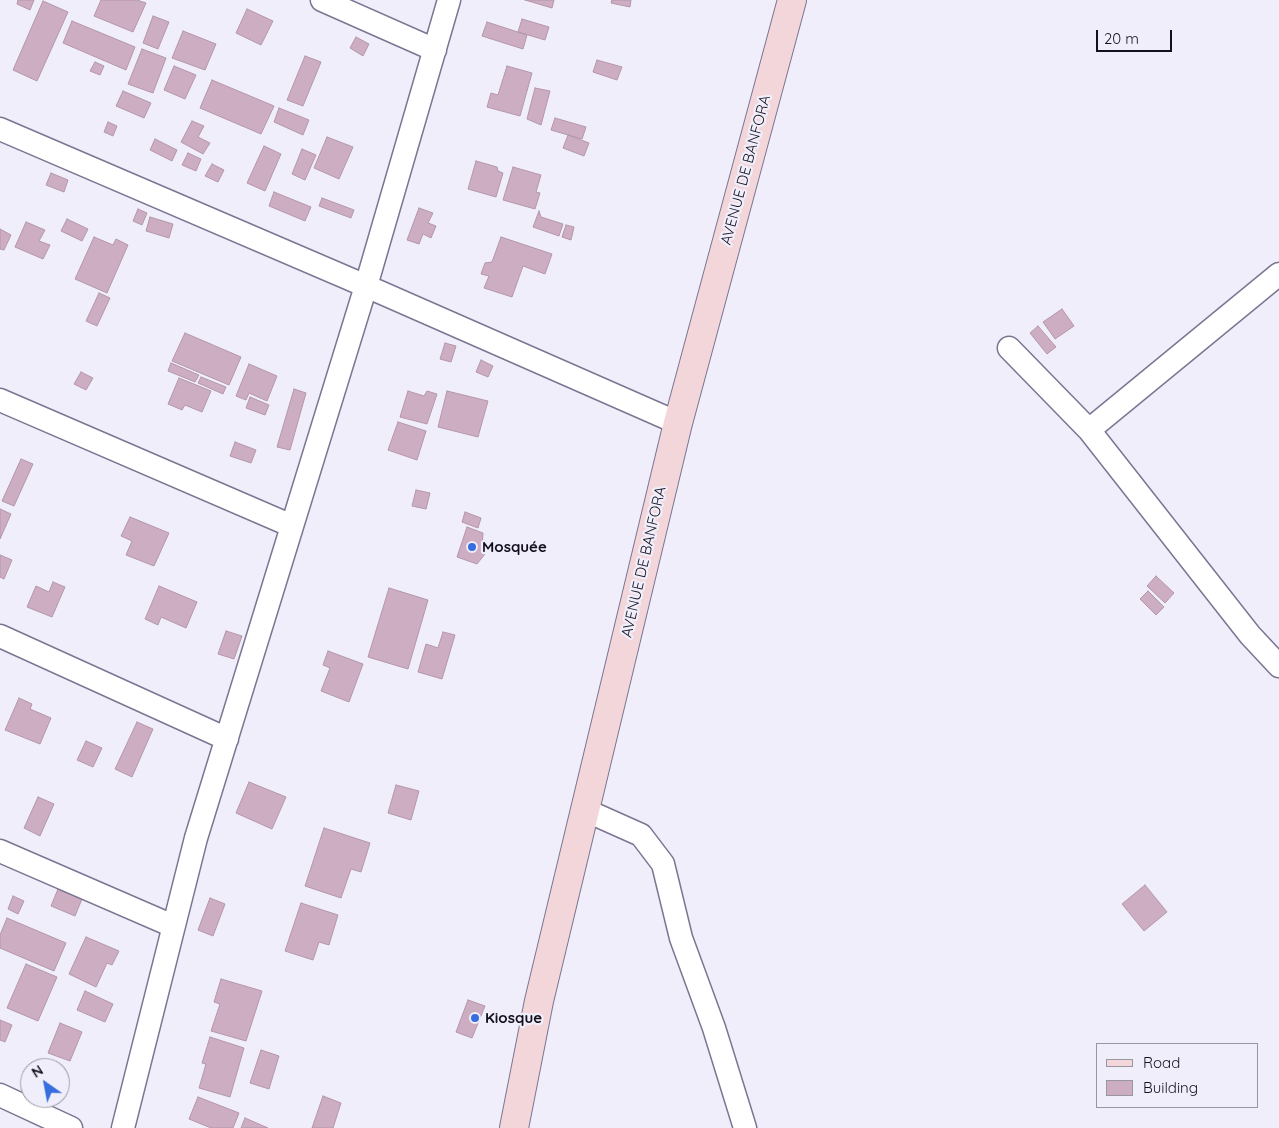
<!DOCTYPE html>
<meta charset="utf-8">
<style>
body{margin:0}
#map{position:relative;width:1279px;height:1128px;overflow:hidden;background:#f1eefb;font-family:Quicksand,sans-serif}
canvas{display:block}
.legend{position:absolute;left:1096px;top:1043px;width:162px;height:65px;box-sizing:border-box;background:#f1eefb;border:1px solid #9996a2;margin:0;padding:6px 9px;list-style:none;font-size:15px;color:#14111d}
.legend li{display:flex;align-items:center;gap:10px;height:25px}
.legend b{width:25px;border:1px solid #9996a2}
.north{position:absolute;left:20px;top:1058px;width:50px;height:50px;box-sizing:border-box;background:#f1eefb;border:1px solid #9996a2;border-radius:50%;rotate:327deg;font-size:14px;font-weight:700;line-height:20px;text-align:center;color:#14111d}
.north::after{content:'';display:block;margin:auto;width:18px;height:22px;background:#366edd;clip-path:polygon(50% 0,100% 100%,50% 72%,0 100%)}
.scale{position:absolute;left:1096px;top:30px;width:76px;height:22px;box-sizing:border-box;border:2px solid #14111d;border-top:0;padding-left:6px;font-size:15px;line-height:18px;white-space:nowrap;color:#14111d;-webkit-text-stroke:4px #f1eefb;paint-order:stroke}
</style>
<div id="map">
<canvas width="1279" height="1128"></canvas>
<ul class="legend">
<li><b style="height:6px;background:#f3d6da"></b>Road</li>
<li><b style="height:14px;background:#ccadc1"></b>Building</li>
</ul>
<div class="north">N</div>
<div class="scale">20 m</div>
</div>
<script>
const ctx = document.querySelector('canvas').getContext('2d');
ctx.lineJoin = 'round';
function fillPath(path, color) { ctx.fillStyle = color; ctx.fill(path, 'evenodd'); }
const toPath = rows => new Path2D(rows.map(r => 'M' + r).join(''));
function stroke(path, color, width, dash) { ctx.strokeStyle = color; ctx.lineWidth = width; ctx.lineCap = dash ? 'butt' : 'round'; ctx.setLineDash(dash || []); ctx.stroke(path); }
function write(font, color, halo, rows, align = 'center') {
  ctx.font = font + ' Quicksand,sans-serif'; ctx.lineWidth = 4.5; ctx.setLineDash([]); ctx.textBaseline = 'middle'; ctx.strokeStyle = halo; ctx.fillStyle = color; for (const [text, x, y, turn = 0] of rows) {
    ctx.save(); ctx.translate(x, y); ctx.rotate((+turn || 0) * Math.PI / 180); ctx.textAlign = isNaN(turn) ? turn : align; if (halo) ctx.strokeText(text, 0, 0); ctx.fillText(text, 0, 0); ctx.restore();
  }
}
const building = toPath([
 [18,0,34,0,30,10,17,4,18,0],
 [101,0,137,0,146,3,133,32,94,16,101,0],
 [525,0,554,0,552,8,525,0],
 [612,0,631,0,630,7,611,3,612,0],
 [43,1,68,12,37,81,13,70,43,1],
 [247,9,273,21,261,45,236,33,247,9],
 [153,16,169,22,158,49,143,43,153,16],
 [522,19,549,27,545,40,518,32,522,19],
 [72,21,135,47,126,70,63,43,72,21],
 [487,22,527,35,523,49,482,36,487,22],
 [183,31,216,44,205,70,172,58,183,31],
 [356,37,369,44,363,56,350,48,356,37],
 [142,49,166,58,153,93,128,84,142,49],
 [305,56,321,62,303,106,287,100,305,56],
 [597,60,622,67,617,80,593,72,597,60],
 [95,62,104,66,100,75,90,71,95,62],
 [174,66,196,75,185,99,164,90,174,66],
 [507,66,532,73,520,116,487,107,491,93,498,95,507,66],
 [212,80,274,106,261,134,200,108,212,80],
 [535,88,550,91,541,125,527,119,535,88],
 [123,91,151,103,144,118,116,106,123,91],
 [279,108,309,120,303,135,274,122,279,108],
 [555,118,586,127,582,139,551,130,555,118],
 [192,121,204,126,198,137,210,143,203,154,181,142,192,121],
 [108,122,117,126,113,136,104,132,108,122],
 [568,135,589,143,584,156,563,148,568,135],
 [327,137,353,147,339,179,314,168,327,137],
 [155,139,177,150,172,161,150,150,155,139],
 [264,146,281,154,265,191,247,183,264,146],
 [302,149,316,155,305,180,292,174,302,149],
 [188,153,201,159,196,171,182,165,188,153],
 [476,161,497,167,498,171,503,173,496,197,468,189,476,161],
 [212,164,224,170,218,182,205,176,212,164],
 [513,167,541,175,536,192,540,193,535,209,503,200,513,167],
 [51,173,68,180,64,192,46,185,51,173],
 [274,192,311,207,305,221,269,206,274,192],
 [322,198,354,210,351,218,319,206,322,198],
 [419,208,433,213,428,223,436,226,431,238,423,234,419,244,407,240,419,208],
 [138,209,147,213,142,225,133,221,138,209],
 [539,211,541,217,563,224,559,236,533,227,539,211],
 [150,217,173,224,169,238,146,231,150,217],
 [67,219,88,229,82,241,61,231,67,219],
 [26,222,45,230,39,241,50,245,43,259,15,247,26,222],
 [566,225,574,227,571,240,562,237,566,225],
 [0,229,11,235,4,250,0,249,0,229],
 [94,237,113,245,116,239,128,245,107,293,75,279,94,237],
 [501,237,552,254,545,274,523,266,512,297,484,288,489,276,481,274,485,263,492,262,501,237],
 [99,293,110,298,97,326,86,321,99,293],
 [1062,309,1074,326,1055,339,1043,322,1062,309],
 [1038,326,1056,347,1047,354,1030,333,1038,326],
 [185,333,241,357,229,385,172,361,185,333],
 [445,343,456,346,451,362,440,359,445,343],
 [481,360,493,366,488,377,476,372,481,360],
 [171,363,199,375,195,382,168,371,171,363],
 [249,364,277,376,267,401,249,393,246,400,236,396,249,364],
 [81,372,93,378,86,390,74,384,81,372],
 [201,377,226,387,223,394,198,383,201,377],
 [179,378,211,391,202,412,185,405,182,410,168,404,179,378],
 [294,389,306,393,290,450,277,447,294,389],
 [408,391,424,396,427,391,437,394,427,424,400,417,408,391],
 [447,391,488,401,478,437,438,427,447,391],
 [250,397,269,405,265,415,246,408,250,397],
 [398,422,426,431,417,460,388,450,398,422],
 [235,442,256,450,251,463,230,456,235,442],
 [21,459,33,464,14,506,2,501,21,459],
 [416,490,430,493,426,509,412,506,416,490],
 [0,509,11,514,0,539,0,509],
 [465,512,481,518,478,528,462,522,465,512],
 [130,517,169,533,154,566,126,555,132,541,121,536,130,517],
 [467,527,483,533,482,550,485,554,477,564,457,557,467,527],
 [0,555,12,560,4,579,0,577,0,555],
 [1156,576,1174,593,1165,603,1147,586,1156,576],
 [53,582,65,587,52,617,27,607,36,586,49,592,53,582],
 [159,586,197,602,186,628,161,617,158,625,145,619,159,586],
 [389,588,428,600,408,669,368,657,389,588],
 [1148,591,1164,607,1156,615,1140,599,1148,591],
 [226,631,242,636,234,659,218,654,226,631],
 [443,632,455,635,442,679,418,672,426,644,438,648,443,632],
 [328,651,363,664,349,702,321,691,330,668,323,665,328,651],
 [19,698,32,704,30,709,51,718,40,744,5,730,19,698],
 [137,722,153,729,132,777,115,769,137,722],
 [86,741,102,748,93,767,77,760,86,741],
 [249,782,286,797,272,829,236,813,249,782],
 [396,785,419,791,411,820,388,813,396,785],
 [38,797,54,804,40,836,24,828,38,797],
 [324,828,370,843,361,872,351,869,341,898,305,886,324,828],
 [1145,885,1167,912,1144,931,1122,904,1145,885],
 [58,889,82,899,75,916,51,906,58,889],
 [13,896,24,901,18,914,8,909,13,896],
 [210,898,225,904,213,936,198,930,210,898],
 [301,903,338,915,329,945,319,942,313,960,285,951,301,903],
 [7,918,66,943,54,971,0,948,0,935,7,918],
 [86,937,119,951,112,965,107,963,96,987,69,974,86,937],
 [26,964,57,977,38,1021,7,1008,26,964],
 [221,979,262,991,246,1041,211,1031,220,1004,214,1002,221,979],
 [85,991,113,1004,105,1022,77,1010,85,991],
 [468,1000,485,1006,472,1038,456,1032,468,1000],
 [0,1020,12,1025,5,1042,0,1040,0,1020],
 [60,1023,82,1032,70,1061,48,1053,60,1023],
 [210,1037,244,1048,230,1097,199,1088,206,1064,202,1063,210,1037],
 [261,1050,279,1056,269,1089,250,1083,261,1050],
 [323,1096,341,1103,333,1128,312,1128,323,1096],
 [198,1097,239,1113,233,1128,211,1128,189,1119,198,1097],
 [245,1118,268,1128,241,1128,245,1118]
]);
const minor = toPath([
 [322,0,435,50],
 [0,129,366,286,678,423],
 [1009,348,1089,430,1250,635,1279,666],
 [0,400,292,526],
 [1089,430,1279,274],
 [0,636,227,739],
 [585,810,641,835,663,864,681,938,714,1028,745,1128],
 [0,851,173,926],
 [0,1095,71,1128],
 [123,1128,196,838,366,286,449,0]
]);
const secondary = toPath([
 [514,1128,539,1001,678,423,792,0]
]);
const markers = [
 [472,547,5,"#366edd"],
 [475,1018,5,"#366edd"]
];
const streetNames = [
 ["AVENUE DE BANFORA",746,170,-75],
 ["AVENUE DE BANFORA",644,562,-77]
];
const poiNames = [
 ["Mosquée",482,547],
 ["Kiosque",485,1018]
];
fillPath(building, '#ccadc1');
stroke(building, '#b496a9', 1);
stroke(minor, '#7b7592', 25);
stroke(secondary, '#7b7592', 30);
stroke(minor, '#fff', 22);
stroke(secondary, '#f3d6da', 28);
for (const [x, y, r, color] of markers) { const dot = new Path2D(); dot.arc(x, y, r, 0, 2 * Math.PI); ctx.fillStyle = color; ctx.fill(dot); stroke(dot, '#f1eefb', 2); }
write('15px', '#14111d', '#f1eefb', streetNames);
write('bold 15px', '#14111d', '#f1eefb', poiNames, 'left');
</script>
